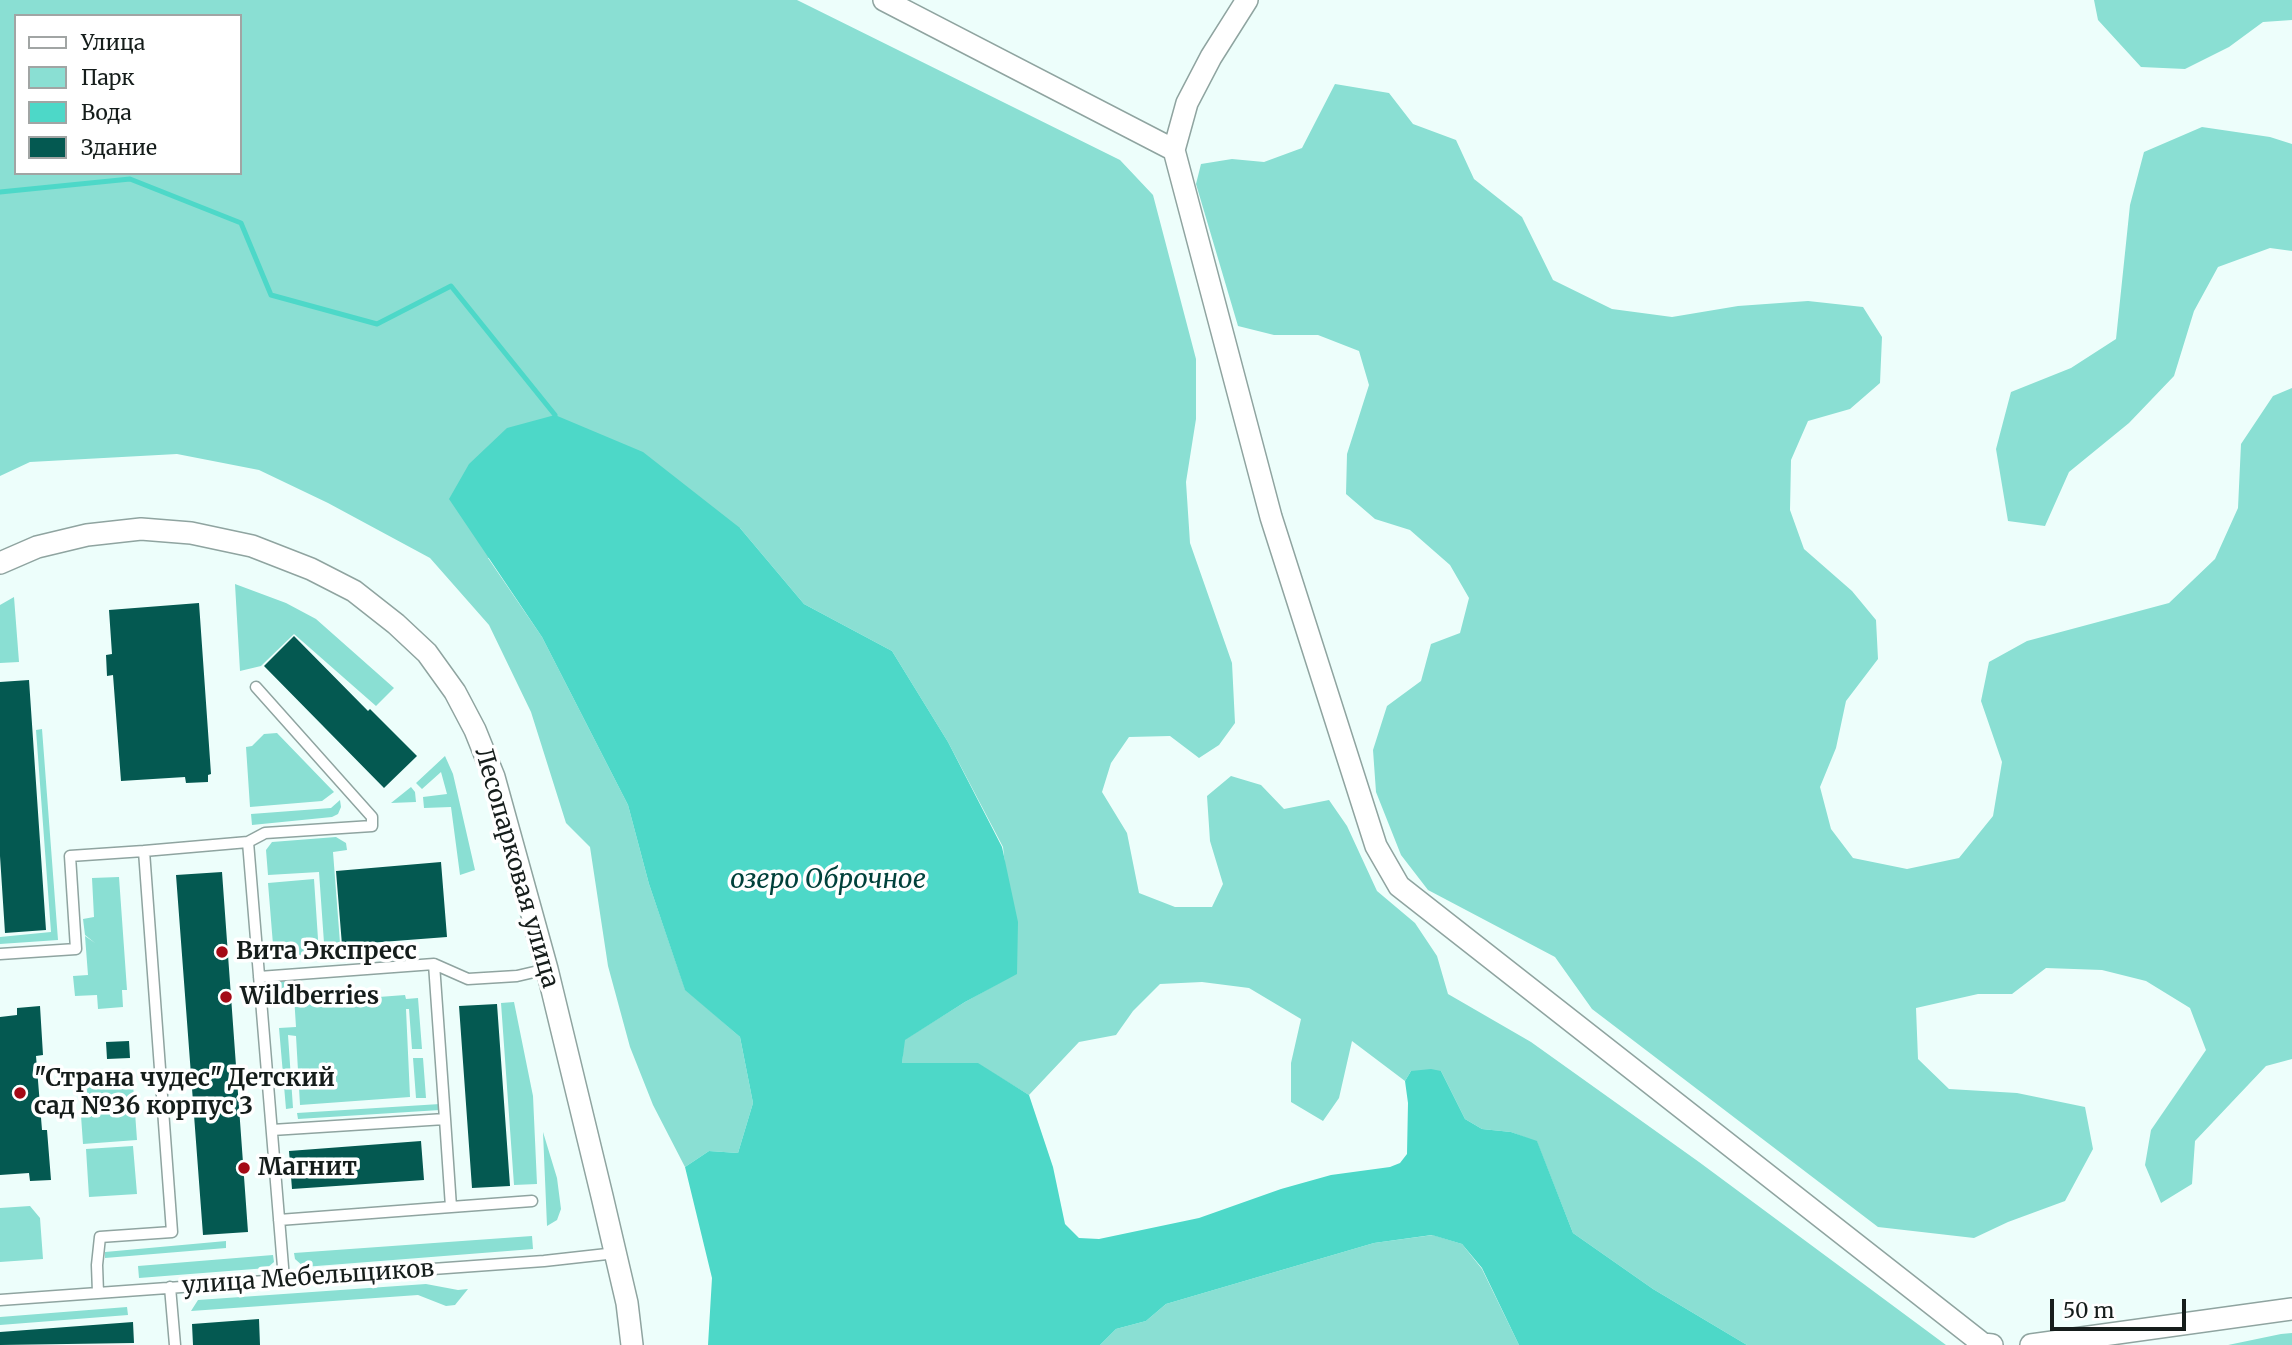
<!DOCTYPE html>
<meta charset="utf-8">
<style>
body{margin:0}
#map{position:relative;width:2292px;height:1345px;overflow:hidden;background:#edfefb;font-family:Merriweather,serif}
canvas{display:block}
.legend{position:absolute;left:14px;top:14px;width:228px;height:161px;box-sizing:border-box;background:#fff;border:2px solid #a1a5a4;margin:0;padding:9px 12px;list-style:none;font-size:21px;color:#151d1b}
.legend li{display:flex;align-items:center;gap:14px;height:35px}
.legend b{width:35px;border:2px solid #a1a5a4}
.scale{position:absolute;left:2050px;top:1299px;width:136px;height:32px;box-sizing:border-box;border:4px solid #151d1b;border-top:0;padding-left:9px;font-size:21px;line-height:24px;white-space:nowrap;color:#151d1b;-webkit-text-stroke:5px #fff;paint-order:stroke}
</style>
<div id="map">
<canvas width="2292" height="1345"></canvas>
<ul class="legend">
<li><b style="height:9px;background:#fff"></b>Улица</li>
<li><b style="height:19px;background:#8adfd3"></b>Парк</li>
<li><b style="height:19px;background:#4dd8c8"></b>Вода</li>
<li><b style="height:19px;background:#045951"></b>Здание</li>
</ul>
<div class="scale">50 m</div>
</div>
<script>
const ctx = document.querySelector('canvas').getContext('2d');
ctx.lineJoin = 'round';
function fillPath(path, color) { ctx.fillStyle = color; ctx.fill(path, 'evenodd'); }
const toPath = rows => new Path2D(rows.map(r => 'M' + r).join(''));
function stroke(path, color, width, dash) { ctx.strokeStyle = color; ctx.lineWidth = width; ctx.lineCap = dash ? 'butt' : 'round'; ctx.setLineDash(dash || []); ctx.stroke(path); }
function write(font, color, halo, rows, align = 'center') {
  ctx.font = font + ' Merriweather,serif'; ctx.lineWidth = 7; ctx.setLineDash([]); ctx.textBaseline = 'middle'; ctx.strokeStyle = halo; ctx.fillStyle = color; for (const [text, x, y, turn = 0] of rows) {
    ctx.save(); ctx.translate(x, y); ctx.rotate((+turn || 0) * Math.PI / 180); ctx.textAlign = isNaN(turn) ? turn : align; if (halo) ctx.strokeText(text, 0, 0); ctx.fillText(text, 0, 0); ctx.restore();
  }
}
const green = toPath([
 [0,0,797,0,1120,160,1153,195,1196,359,1196,419,1186,482,1190,543,1232,663,1235,723,1219,745,1199,758,1170,736,1129,737,1111,763,1102,792,1127,833,1139,893,1175,907,1212,907,1223,884,1210,841,1207,796,1231,776,1261,785,1284,809,1329,800,1347,826,1377,891,1415,923,1437,956,1448,994,1531,1042,1699,1162,1946,1345,1747,1345,1653,1289,1573,1233,1537,1142,1511,1132,1482,1129,1465,1119,1441,1071,1411,1071,1405,1081,1352,1041,1339,1098,1323,1121,1291,1102,1291,1063,1301,1019,1249,988,1202,982,1160,984,1133,1011,1116,1035,1079,1042,1029,1095,978,1064,902,1063,904,1040,965,1002,1017,973,1003,847,948,742,892,651,804,604,740,528,488,558,542,637,628,805,649,884,685,989,740,1037,753,1103,738,1153,709,1151,685,1167,653,1105,630,1047,608,966,590,847,566,823,531,712,489,625,430,558,328,503,259,470,177,454,30,462,0,476],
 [16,16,240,16,240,173,16,173],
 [2094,0,2292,0,2292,20,2263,22,2229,47,2185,69,2141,67,2098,20],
 [1335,84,1389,93,1413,124,1456,140,1474,179,1522,217,1553,280,1612,309,1672,317,1738,306,1808,301,1863,307,1882,337,1880,383,1850,409,1808,421,1791,460,1790,510,1804,549,1852,591,1876,620,1878,659,1846,701,1836,748,1820,787,1831,829,1853,858,1907,869,1959,858,1993,816,2002,762,1981,701,1989,662,2027,641,2169,603,2215,559,2238,508,2241,444,2273,396,2292,388,2292,1059,2266,1066,2195,1141,2192,1184,2161,1203,2145,1165,2151,1130,2206,1050,2190,1008,2146,981,2102,970,2046,968,2012,994,1978,994,1916,1008,1918,1059,1949,1089,2017,1093,2085,1107,2093,1149,2065,1201,2008,1222,1974,1238,1878,1227,1592,1009,1555,957,1428,890,1401,855,1376,792,1373,750,1387,706,1421,681,1431,644,1460,633,1469,598,1450,565,1410,530,1375,519,1346,494,1347,454,1369,385,1359,351,1318,335,1274,335,1238,326,1196,184,1201,164,1232,159,1264,162,1302,148],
 [2202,127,2270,137,2292,144,2292,251,2270,248,2218,267,2194,311,2174,376,2129,423,2069,472,2045,526,2008,521,1996,449,2011,392,2071,368,2116,339,2130,205,2144,152],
 [235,584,286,603,316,619,394,688,376,706,294,634,261,666,240,671],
 [14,597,19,662,0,663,0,605],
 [42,729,58,940,0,944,0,937,51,932,36,730],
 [277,733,334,792,322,801,250,807,246,747,252,746,264,734],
 [445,756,453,774,475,870,460,875,451,807,424,808,423,797,447,794,441,772,422,789,416,783],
 [411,787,415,792,416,802,391,803],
 [340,800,341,807,338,814,332,817,252,825,251,814,331,808],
 [336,837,346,843,347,850,333,852,341,956,325,957,319,872,268,875,266,850,272,842],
 [119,877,127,990,122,990,123,1007,98,1009,97,995,75,996,73,976,88,975,85,936,95,943,85,935,83,919,94,917,92,878],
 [314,879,319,954,274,957,268,883],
 [294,981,296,1000,325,998,326,1001,405,995,406,999,418,998,422,1049,412,1049,409,1009,406,1009,410,1097,300,1105,296,1036,288,1035,293,1108,286,1109,279,1028,296,1027,294,996,276,996,275,982],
 [514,1002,533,1096,537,1184,514,1185,501,1003],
 [413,1058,423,1058,426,1098,416,1098],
 [132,1070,137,1140,83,1144,78,1073],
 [440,1104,440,1110,298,1119,297,1113],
 [543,1132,557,1178,561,1209,557,1220,547,1226],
 [133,1146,137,1194,89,1197,86,1149],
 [30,1206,40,1218,43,1259,0,1262,0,1208],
 [1433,1235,1462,1244,1482,1269,1519,1345,1100,1345,1116,1329,1146,1321,1166,1304,1374,1243],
 [532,1236,533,1249,304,1267,295,1259,294,1253],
 [226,1241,226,1248,105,1258,105,1252],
 [273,1255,274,1262,267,1268,139,1278,138,1266],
 [426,1284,458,1290,468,1289,455,1305,446,1306,418,1295,191,1311,198,1300],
 [127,1307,128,1315,0,1325,0,1317],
 [2292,1333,2292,1345,2228,1345,2281,1334]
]);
const water = toPath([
 [555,415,643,452,740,528,804,604,892,651,948,742,1002,847,1018,922,1017,974,965,1002,905,1040,902,1063,978,1063,1029,1095,1053,1167,1065,1224,1079,1238,1099,1239,1199,1218,1281,1189,1331,1175,1390,1167,1400,1163,1407,1154,1408,1103,1405,1081,1411,1071,1431,1069,1441,1071,1465,1119,1482,1129,1511,1132,1537,1141,1573,1233,1653,1289,1747,1345,1519,1345,1482,1268,1462,1244,1432,1235,1374,1243,1166,1304,1146,1321,1116,1329,1100,1345,708,1345,712,1278,685,1167,709,1151,738,1153,753,1103,740,1037,685,990,649,884,628,805,542,637,449,499,469,464,507,428]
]);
const stream = toPath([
 [0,192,130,179,241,223,271,295,377,324,451,286,555,415]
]);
const building = toPath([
 [199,603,211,774,208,775,208,782,186,783,185,777,121,781,113,675,107,676,106,655,112,654,109,610],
 [294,636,368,711,370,709,417,756,384,788,264,666],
 [29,680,46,930,5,933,0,856,0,682],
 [441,862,447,937,342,945,336,871],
 [222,872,248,1232,203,1235,176,875],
 [497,1004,510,1186,472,1188,459,1006],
 [40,1006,43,1055,36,1056,42,1130,47,1130,51,1180,30,1181,29,1173,0,1175,0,1017,17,1015,17,1008],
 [129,1041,130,1058,107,1059,106,1042],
 [421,1141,424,1180,292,1189,289,1151],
 [259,1319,260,1345,193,1345,192,1324],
 [133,1322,134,1343,0,1345,0,1332]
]);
const service = toPath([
 [248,842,284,1279],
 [0,954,76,949,70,856,144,851],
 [259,977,434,964,468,979,517,976,547,969],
 [272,1130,445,1119,434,964],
 [451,1207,532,1201],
 [279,1220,451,1207,445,1119],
 [170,1287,175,1345],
 [98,1293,97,1265,100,1237,172,1232,144,851,248,842,265,833,372,826,372,817,256,687],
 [0,1300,544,1261,616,1253]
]);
const minor = toPath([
 [884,0,1174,150],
 [1247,0,1211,57,1187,103,1174,150,1271,517,1376,846,1399,886,1955,1322,1983,1344,1992,1345],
 [0,563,37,547,87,535,141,529,191,533,252,546,311,569,354,591,396,624,427,653,455,692,475,730,494,777,547,969,602,1196,627,1303,632,1345],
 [2031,1345,2292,1309]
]);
const markers = [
 [222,952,7,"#a40a16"],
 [226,997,7,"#a40a16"],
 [20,1093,7,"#a40a16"],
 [244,1168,7,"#a40a16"]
];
const streetNames = [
 ["Лесопарковая улица",516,868,74],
 ["улица Мебельщиков",308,1278,-4]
];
const poiNames = [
 ["Вита Экспресс",236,952],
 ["Wildberries",240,997],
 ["\"Страна чудес\" Детский",34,1079],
 ["сад №36 корпус 3",34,1107],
 ["Магнит",258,1168]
];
const waterNames = [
 ["озеро Оброчное",828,881]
];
fillPath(green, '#8adfd3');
fillPath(water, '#4dd8c8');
stroke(stream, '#4dd8c8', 5);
fillPath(building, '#045951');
stroke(service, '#8fa4a0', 13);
stroke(minor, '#8fa4a0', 24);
stroke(service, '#fff', 10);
stroke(minor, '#fff', 21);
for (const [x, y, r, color] of markers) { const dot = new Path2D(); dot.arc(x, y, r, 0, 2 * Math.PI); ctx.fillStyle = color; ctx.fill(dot); stroke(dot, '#fff', 2.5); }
write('24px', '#151d1b', '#fff', streetNames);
write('bold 24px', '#151d1b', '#fff', poiNames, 'left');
write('italic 26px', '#00413b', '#fff', waterNames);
</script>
